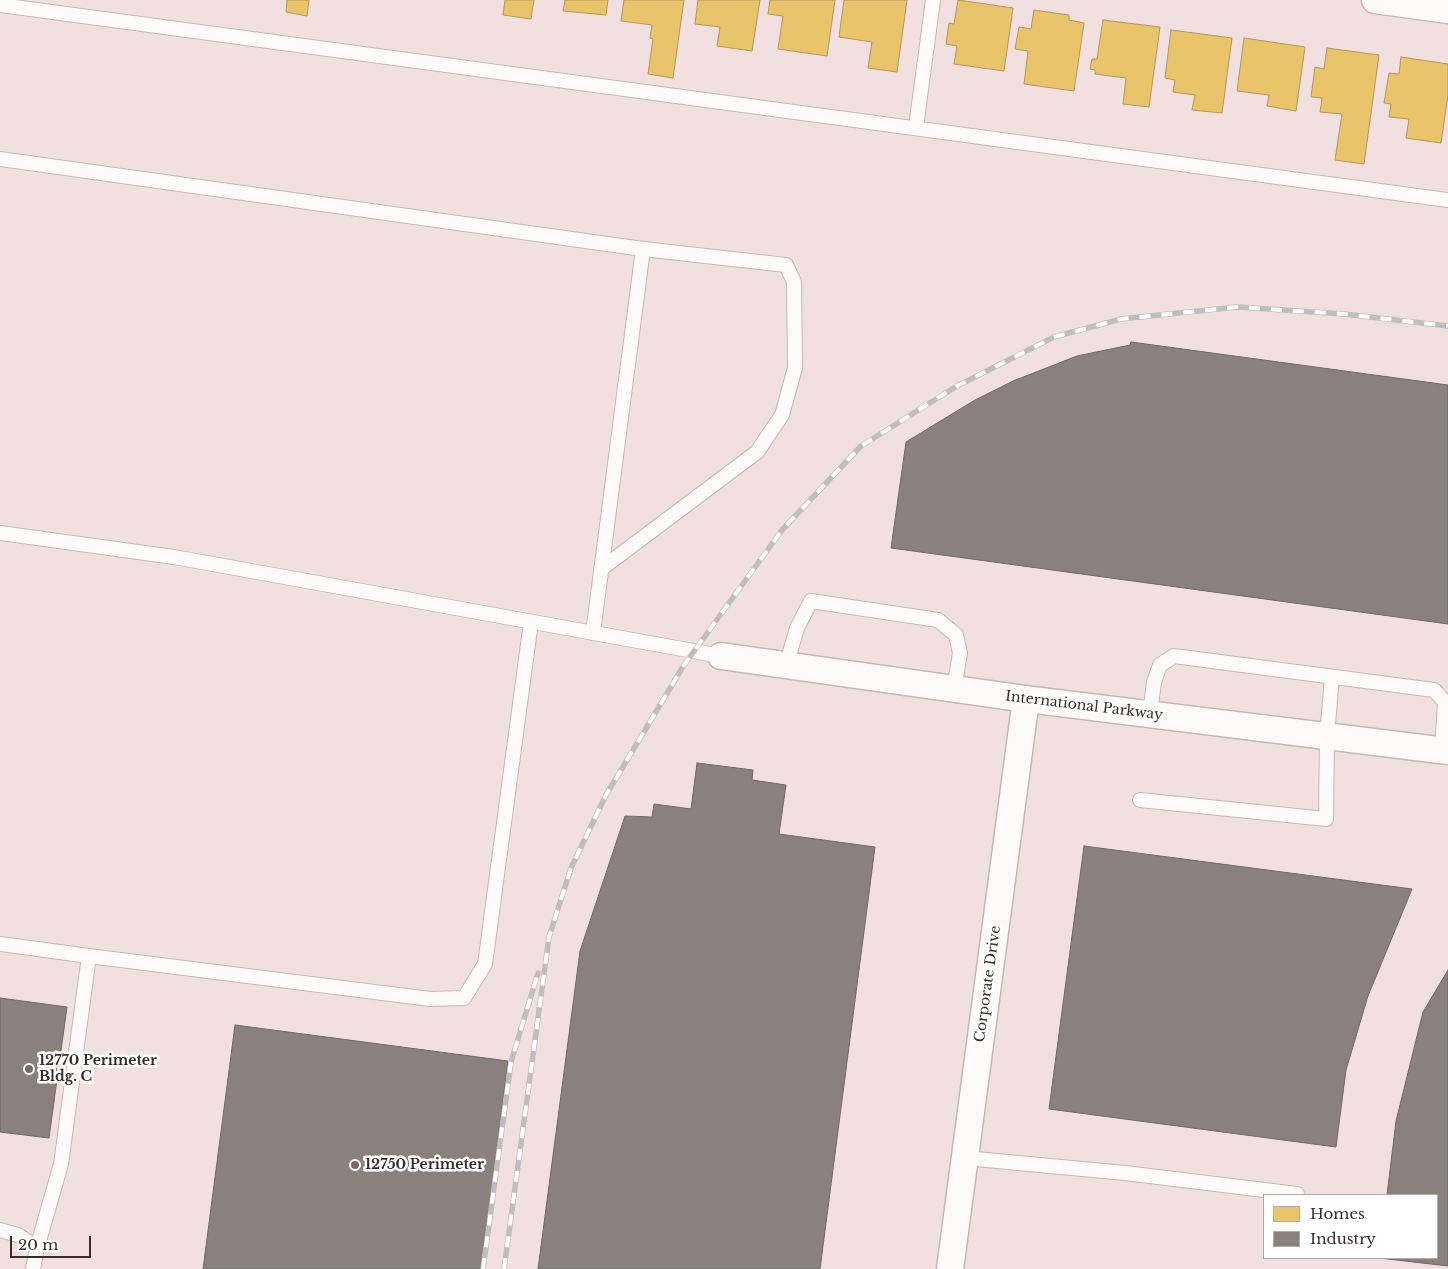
<!DOCTYPE html>
<style>
body{margin:0}
#map{position:relative;width:1448px;height:1269px;overflow:hidden;background:#f2e0e1;font-family:"Libre Baskerville",serif}
canvas{display:block}
.legend{position:absolute;left:1263px;top:1194px;width:175px;height:65px;box-sizing:border-box;background:#fff;border:1px solid #afabab;margin:0;padding:6px 9px;list-style:none;font-size:15px;color:#382c2d}
.legend li{display:flex;align-items:center;gap:10px;height:25px}
.legend b{width:25px;border:1px solid #afabab}
.scale{position:absolute;left:10px;top:1236px;width:81px;height:22px;box-sizing:border-box;border:2px solid #382c2d;border-top:0;padding-left:6px;font-size:15px;line-height:18px;white-space:nowrap;color:#382c2d;-webkit-text-stroke:4px #fff;paint-order:stroke}
</style>
<div id="map">
<canvas width="1448" height="1269"></canvas>
<ul class="legend">
<li><b style="height:14px;background:#e9c46a"></b>Homes</li>
<li><b style="height:14px;background:#8a817c"></b>Industry</li>
</ul>
<div class="scale">20 m</div>
</div>
<script>
const ctx = document.querySelector('canvas').getContext('2d');
ctx.lineJoin = 'round';
function fillPath(path, color) { ctx.fillStyle = color; ctx.fill(path, 'evenodd'); }
const toPath = rows => new Path2D(rows.map(r => 'M' + r).join(''));
function stroke(path, color, width, dash) { ctx.strokeStyle = color; ctx.lineWidth = width; ctx.lineCap = dash ? 'butt' : 'round'; ctx.setLineDash(dash || []); ctx.stroke(path); }
function write(font, color, halo, rows, align = 'center') {
  ctx.font = font + ' "Libre Baskerville",serif'; ctx.lineWidth = 5; ctx.setLineDash([]); ctx.textBaseline = 'middle'; ctx.strokeStyle = halo; ctx.fillStyle = color; for (const [text, x, y, turn = 0] of rows) {
    ctx.save(); ctx.translate(x, y); ctx.rotate((+turn || 0) * Math.PI / 180); ctx.textAlign = isNaN(turn) ? turn : align; if (halo) ctx.strokeText(text, 0, 0); ctx.fillText(text, 0, 0); ctx.restore();
  }
}
const homes = toPath([
 [287,0,309,0,307,16,286,12,287,0],
 [505,0,534,0,531,19,503,15,505,0],
 [565,0,608,0,606,15,563,11,565,0],
 [624,0,684,0,673,78,648,74,653,39,650,38,652,25,621,21,624,0],
 [698,0,760,0,752,51,717,46,720,27,695,24,698,0],
 [770,0,835,0,827,56,778,49,783,16,768,14,770,0],
 [844,0,907,0,897,72,868,68,872,42,839,37,844,0],
 [958,0,1013,8,1004,71,954,64,957,46,946,44,949,23,954,24,958,0],
 [1034,10,1069,15,1069,20,1084,23,1074,91,1024,84,1028,51,1015,49,1019,27,1031,29,1034,10],
 [1103,20,1160,27,1149,107,1123,104,1126,78,1095,74,1095,70,1090,69,1092,59,1097,59,1103,20],
 [1171,30,1232,38,1222,113,1192,110,1195,95,1173,92,1175,80,1165,78,1171,30],
 [1244,38,1305,47,1296,111,1267,106,1269,95,1237,91,1244,38],
 [1327,48,1379,55,1364,164,1335,160,1342,114,1320,112,1322,98,1311,97,1315,67,1324,69,1327,48],
 [1401,57,1448,64,1448,95,1441,143,1406,138,1409,119,1389,117,1391,104,1384,103,1389,73,1399,74,1401,57]
]);
const industry = toPath([
 [1131,342,1448,385,1448,624,891,548,906,442,975,400,1013,381,1077,356,1130,345,1131,342],
 [697,763,753,770,752,780,786,785,779,834,875,847,820,1269,538,1269,580,951,625,816,652,817,654,804,691,809,697,763],
 [1084,846,1412,889,1368,996,1346,1070,1336,1147,1049,1109,1084,846],
 [1448,970,1448,1266,1379,1258,1437,1258,1437,1195,1387,1195,1396,1121,1423,1012,1448,970],
 [0,998,67,1007,49,1138,0,1132,0,998],
 [235,1025,508,1061,481,1269,203,1269,235,1025]
]);
const lane = toPath([
 [0,5,1448,200],
 [916,127,933,0],
 [0,159,643,249,593,633],
 [0,533,174,557,721,656],
 [601,569,757,452,782,415,795,368,794,282,786,265,643,249],
 [786,666,797,628,811,601,938,620,956,635,960,653,954,689],
 [1150,714,1154,682,1160,665,1174,656,1434,690,1445,702,1442,750],
 [1140,800,1326,819,1327,735,1332,678],
 [0,944,89,956],
 [965,1158,1125,1173,1297,1194],
 [0,1230,18,1235,37,1248,33,1269],
 [37,1248,61,1164,89,956,430,999,464,998,485,964,531,622]
]);
const street = toPath([
 [1375,0,1448,10],
 [721,656,1026,699,1448,751],
 [950,1269,1026,699]
]);
const rail = toPath([
 [483,1269,511,1062,538,973],
 [504,1269,549,937,571,868,606,795,684,665,782,530,861,446,957,386,1054,337,1121,319,1237,307,1344,314,1448,326]
]);
const markers = [
 [29,1069,5,"#796b6c"],
 [355,1165,5,"#796b6c"]
];
const streetNames = [
 ["International Parkway",1084,706,7],
 ["Corporate Drive",988,984,-82]
];
const poiNames = [
 ["12770 Perimeter",39,1061],
 ["Bldg. C",39,1077],
 ["12750 Perimeter",365,1165]
];
fillPath(homes, '#e9c46a');
stroke(homes, '#b49658', 1);
fillPath(industry, '#8a817c');
stroke(industry, '#716864', 1);
stroke(lane, '#c5b7b8', 16);
stroke(street, '#c5b7b8', 29);
stroke(lane, '#fdfafa', 14);
stroke(street, '#fdfafa', 26);
stroke(rail, '#c2bdbd', 5.5);
stroke(rail, '#fff', 4, [11]);
for (const [x, y, r, color] of markers) { const dot = new Path2D(); dot.arc(x, y, r, 0, 2 * Math.PI); ctx.fillStyle = color; ctx.fill(dot); stroke(dot, '#fff', 2); }
write('14px', '#382c2d', '#fff', streetNames);
write('bold 14px', '#382c2d', '#fff', poiNames, 'left');
</script>
